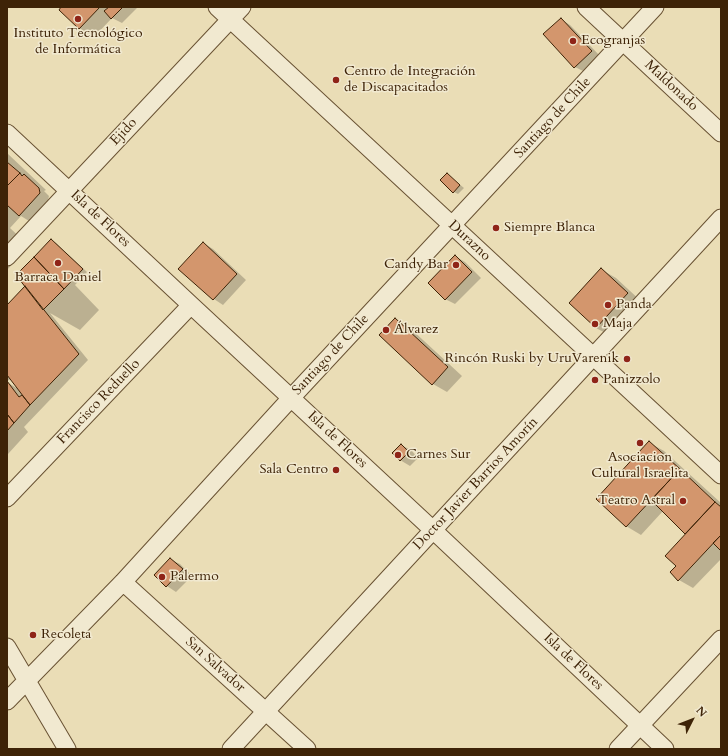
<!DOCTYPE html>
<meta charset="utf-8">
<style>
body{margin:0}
#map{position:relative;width:728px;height:756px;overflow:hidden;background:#eaddb6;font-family:Cardo,serif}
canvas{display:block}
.frame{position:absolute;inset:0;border:8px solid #3e2307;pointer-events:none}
.north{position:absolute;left:672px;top:700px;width:40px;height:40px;-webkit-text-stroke:3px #f1e9d0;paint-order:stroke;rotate:48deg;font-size:11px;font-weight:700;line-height:16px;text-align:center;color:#3e2307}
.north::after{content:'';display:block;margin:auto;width:14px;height:18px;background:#3e2307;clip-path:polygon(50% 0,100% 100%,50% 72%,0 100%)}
</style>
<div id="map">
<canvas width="728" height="756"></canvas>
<div class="frame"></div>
<div class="north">N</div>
</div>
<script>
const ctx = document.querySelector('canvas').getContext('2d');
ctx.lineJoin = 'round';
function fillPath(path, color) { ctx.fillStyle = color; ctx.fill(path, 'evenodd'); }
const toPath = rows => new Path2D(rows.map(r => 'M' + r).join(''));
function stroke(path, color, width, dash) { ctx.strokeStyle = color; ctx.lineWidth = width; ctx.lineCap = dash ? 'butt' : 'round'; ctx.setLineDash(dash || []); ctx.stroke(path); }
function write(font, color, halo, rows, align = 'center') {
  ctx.font = font + ' Cardo,serif'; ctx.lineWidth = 3; ctx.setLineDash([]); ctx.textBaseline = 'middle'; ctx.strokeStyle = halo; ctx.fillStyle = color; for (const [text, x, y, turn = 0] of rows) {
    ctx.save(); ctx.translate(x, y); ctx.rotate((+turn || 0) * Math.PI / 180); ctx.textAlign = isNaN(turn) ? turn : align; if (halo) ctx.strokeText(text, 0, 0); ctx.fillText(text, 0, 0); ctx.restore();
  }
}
const shadow = toPath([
 [63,7,138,7,122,23,112,18,94,37,79,28],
 [561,19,570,25,601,57,585,72,575,67],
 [7,153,46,190,44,191,49,196,48,200,29,221,21,216,10,228,29,246,7,270],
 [447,174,464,188,458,194,454,192],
 [51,240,56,243,87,272,75,285,99,310,80,330,50,313,88,360,24,427,28,432,8,454,7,382,18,389,11,379,7,381,7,306,26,286],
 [203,243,213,249,246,280,223,305,214,299,180,268],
 [455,256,465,262,481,278,455,304,445,299],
 [602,270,616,278,642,302,611,336,596,328],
 [395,319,410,328,462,376,447,392,433,384],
 [650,443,664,451,721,503,721,559,693,588,679,580,677,566,687,534,663,511,641,535,626,526],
 [401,445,411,450,418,458,410,466,400,460],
 [170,559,180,564,192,576,176,592,167,586,155,575]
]);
const building = toPath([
 [61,7,100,7,79,29,59,10,61,7],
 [109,7,123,7,111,19,104,11,109,7],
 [561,18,592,51,574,68,543,34,561,18],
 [7,162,20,173,7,186,7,162],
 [20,173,22,176,24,174,39,188,40,193,19,216,7,205,7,186,20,173],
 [447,173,460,185,453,193,440,180,447,173],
 [51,239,83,269,64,289,34,257,51,239],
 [203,242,237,274,213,300,178,269,203,242],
 [455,255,472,272,445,300,428,283,455,255],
 [34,257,64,289,43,310,16,275,34,257],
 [601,268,628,293,596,328,569,303,601,268],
 [25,286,79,354,30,405,7,375,7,305,25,286],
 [395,318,448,367,432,385,379,335,395,318],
 [7,381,19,397,22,395,30,405,14,423,7,414,7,381],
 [7,414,14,423,7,431,7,414],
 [649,441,680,469,626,527,596,499,649,441],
 [401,444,409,452,400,461,392,453,401,444],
 [680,469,715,502,685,534,651,500,680,469],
 [715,502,721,507,721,535,678,581,670,572,676,566,665,556,715,502],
 [721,535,721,551,713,543,721,535],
 [170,558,183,569,166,587,154,575,170,558]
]);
const minor = toPath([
 [217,7,721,475],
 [586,7,721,133],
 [7,133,191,305,433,530,665,749],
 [7,257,242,7],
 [7,498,191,305],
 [123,582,307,749],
 [7,647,67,749],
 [7,701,123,582,291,398,655,7],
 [231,749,721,218],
 [618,749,721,639]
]);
const markers = [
 [78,19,4,"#8f2418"],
 [573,41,4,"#8f2418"],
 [336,80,4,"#8f2418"],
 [496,228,4,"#8f2418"],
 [58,263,4,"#8f2418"],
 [456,265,4,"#8f2418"],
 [608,305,4,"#8f2418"],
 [595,324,4,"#8f2418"],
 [386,330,4,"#8f2418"],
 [627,359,4,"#8f2418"],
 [595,380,4,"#8f2418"],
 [640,443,4,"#8f2418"],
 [398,455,4,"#8f2418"],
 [336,470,4,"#8f2418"],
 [683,501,4,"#8f2418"],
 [162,577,4,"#8f2418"],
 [33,635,4,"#8f2418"]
];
const poiNames = [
 ["Instituto Tecnológico",78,34,"center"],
 ["de Informática",78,50,"center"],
 ["Ecogranjas",581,41],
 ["Centro de Integración",344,72],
 ["de Discapacitados",344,88],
 ["Siempre Blanca",504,228],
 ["Candy Bar",448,265,"right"],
 ["Barraca Daniel",58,278,"center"],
 ["Panda",616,305],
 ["Maja",603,324],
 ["Álvarez",394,330],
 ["Rincón Ruski by UruVarenik",619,359,"right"],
 ["Panizzolo",603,380],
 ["Carnes Sur",406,455],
 ["Asociacion",640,458,"center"],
 ["Cultural Israelita",640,474,"center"],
 ["Sala Centro",328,470,"right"],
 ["Teatro Astral",675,501,"right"],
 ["Palermo",170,577],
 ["Recoleta",41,635]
];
const streetNames = [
 ["Maldonado",671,86,43],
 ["Santiago de Chile",553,118,-47],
 ["Ejido",124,132,-47],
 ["Isla de Flores",100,219,43],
 ["Durazno",469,241,43],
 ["Santiago de Chile",331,355,-47],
 ["Francisco Reduello",99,402,-46],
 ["Isla de Flores",337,440,43],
 ["Doctor Javier Barrios Amorín",476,484,-47],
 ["Isla de Flores",573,662,43],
 ["San Salvador",215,665,42]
];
fillPath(shadow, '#0003');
fillPath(building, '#d3966d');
stroke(building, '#3e2307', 1);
stroke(minor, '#695233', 19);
stroke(minor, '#f1e9d0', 17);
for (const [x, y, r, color] of markers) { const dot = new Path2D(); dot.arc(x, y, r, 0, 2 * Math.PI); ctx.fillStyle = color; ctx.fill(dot); stroke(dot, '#f1e9d0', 1.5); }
write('14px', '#3e2307', '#f1e9d0', poiNames, 'left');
write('14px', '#3e2307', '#f1e9d0', streetNames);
</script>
